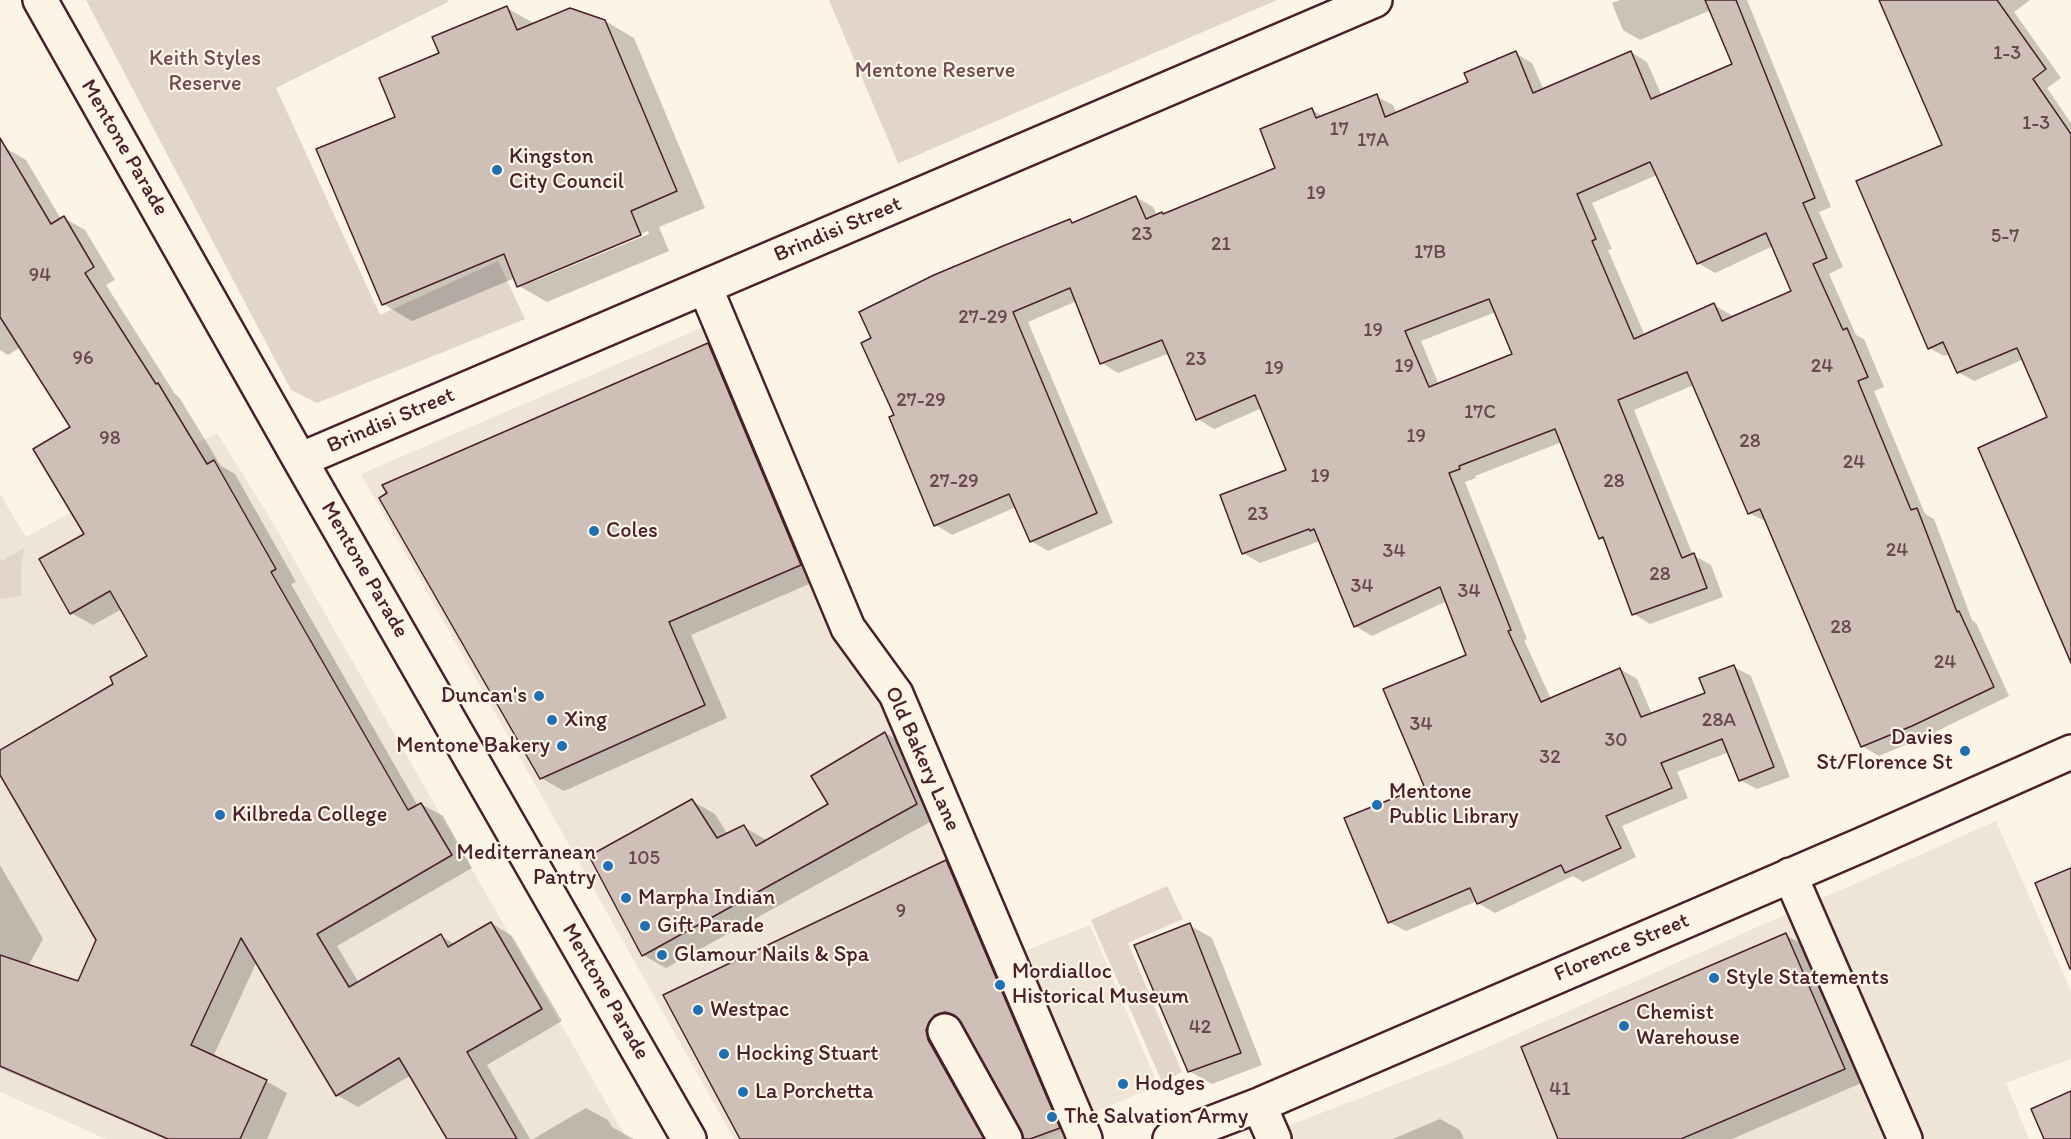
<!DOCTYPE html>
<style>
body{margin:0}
canvas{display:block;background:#fcf5e5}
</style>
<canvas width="2071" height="1139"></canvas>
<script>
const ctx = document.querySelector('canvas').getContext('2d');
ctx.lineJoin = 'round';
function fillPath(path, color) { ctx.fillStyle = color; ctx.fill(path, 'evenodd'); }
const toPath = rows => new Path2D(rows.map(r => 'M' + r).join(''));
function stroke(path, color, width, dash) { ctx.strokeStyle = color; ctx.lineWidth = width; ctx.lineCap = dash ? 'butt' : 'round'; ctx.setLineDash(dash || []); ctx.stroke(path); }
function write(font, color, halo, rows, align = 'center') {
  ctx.font = font + ' Itim,sans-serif'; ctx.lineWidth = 4.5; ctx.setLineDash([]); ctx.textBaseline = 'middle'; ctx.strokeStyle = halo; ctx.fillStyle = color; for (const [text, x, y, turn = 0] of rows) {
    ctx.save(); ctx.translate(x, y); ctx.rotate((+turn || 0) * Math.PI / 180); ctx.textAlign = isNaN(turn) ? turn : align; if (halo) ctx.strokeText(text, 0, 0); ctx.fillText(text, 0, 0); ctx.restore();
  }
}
const built = toPath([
 [708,325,835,632,888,713,1074,1127,1045,1139,734,1139,361,474],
 [217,433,273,523,627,1139,106,1139,0,1092,0,494,26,537],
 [1996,821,2071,991,2071,1059,2006,1083,2029,1139,1254,1139,1458,1060],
 [1090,925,1158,1085,1084,1117,1015,955]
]);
const green = toPath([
 [86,0,447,0,448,2,276,88,380,315,498,261,525,319,317,403,291,390],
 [829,0,1277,0,897,164,898,163],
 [25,547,21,564,21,596,0,599,0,558,2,561],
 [1167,886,1183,919,1128,943,1182,1072,1162,1082,1091,920]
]);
const shadow = toPath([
 [1620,0,1747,0,1831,207,1819,212,1843,267,1829,274,1856,335,1864,339,1884,387,1874,391,1925,514,1934,519,1972,620,1976,623,2009,696,1929,735,1879,756,1862,746,1767,522,1749,513,1694,385,1634,410,1693,555,1711,565,1723,597,1650,624,1634,614,1606,541,1600,538,1562,442,1475,476,1476,478,1465,482,1527,639,1524,640,1551,699,1620,669,1637,679,1652,714,1707,694,1734,667,1751,676,1790,777,1757,789,1740,780,1729,752,1677,772,1688,798,1622,826,1636,857,1583,882,1573,876,1495,913,1478,903,1477,901,1406,931,1389,922,1426,786,1468,656,1447,601,1372,636,1355,626,1320,541,1260,563,1243,553,1288,471,1262,408,1214,429,1198,419,1170,353,1118,373,1102,363,1077,301,1028,322,1113,523,1048,551,1031,541,1016,507,952,535,936,525,896,416,1070,221,1075,224,1136,197,1153,207,1157,216,1164,215,1277,168,1312,110,1323,116,1376,96,1393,105,1397,114,1470,83,1515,53,1532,63,1544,90,1631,52,1647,62,1662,96,1734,65,1711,10,1640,40,1623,30,1612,3],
 [1657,175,1698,263,1715,273,1773,246,1793,291,1733,318,1731,315,1714,305,1645,336,1608,250,1612,249,1592,203],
 [1496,312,1514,355,1439,385,1421,341],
 [1881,0,2030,0,2014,12,2061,78,2047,88,2071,123,2071,658,2049,418,2024,359,1974,381,1958,372,1950,354,1944,356,1929,348,1944,146],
 [507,8,535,24,605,21,634,38,705,208,659,227,669,251,547,302,519,286,515,278,412,321,383,304,397,117,441,54],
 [648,231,649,234,535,281,535,278],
 [0,145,26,160,61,219,64,218,85,230,115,280,106,285,175,394,179,397,221,466,235,474,296,582,291,584,418,806,421,804,443,816,472,868,337,946,359,983,441,936,456,945,491,923,512,936,562,1021,487,1065,530,1139,449,1139,411,1075,358,1107,337,1095,257,961,213,1057,266,1081,287,1093,267,1139,165,1139,0,1068,0,865,43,939,28,966,78,983,98,940,0,772,0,752,115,685,149,657,122,609,93,625,71,613,87,534,72,427,21,347,8,355,0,350],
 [708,345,731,358,823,578,691,635,727,718,564,791,541,778],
 [885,733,908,746,939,817,666,968,643,955,692,801,715,814,728,835,744,827,768,841,830,805],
 [946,862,968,874,1081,1139,1024,1139,1023,1129,965,1025,959,1027,998,1139,742,1139],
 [1189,925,1212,938,1262,1065,1212,1084,1189,1071],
 [1786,935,1809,948,1866,1081,1732,1139,1560,1139],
 [586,1108,608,1120,612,1127,634,1139,533,1139],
 [1440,1119,1460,1130,1464,1139,1393,1139]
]);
const building = toPath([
 [1705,0,1736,0,1815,198,1803,203,1827,258,1813,264,1843,330,1847,328,1868,377,1858,381,1911,510,1917,508,1957,612,1959,611,1994,687,1912,726,1861,747,1760,509,1748,514,1687,372,1618,400,1682,558,1694,553,1707,588,1632,615,1603,537,1599,539,1555,429,1459,466,1460,469,1449,473,1511,630,1508,631,1541,702,1620,668,1641,717,1705,693,1699,678,1734,665,1774,767,1739,781,1722,739,1661,763,1672,788,1606,816,1621,848,1565,873,1561,865,1477,904,1470,888,1388,923,1344,818,1424,786,1383,689,1466,655,1440,587,1354,627,1314,529,1310,531,1309,529,1242,554,1220,495,1286,470,1255,395,1196,420,1162,340,1100,364,1070,288,1013,312,1097,513,1030,542,1009,494,934,526,889,417,894,415,861,343,871,338,859,312,934,275,1003,246,1070,219,1072,223,1136,196,1146,219,1162,212,1163,214,1275,168,1260,129,1312,108,1316,118,1377,94,1385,117,1468,82,1464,73,1516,51,1533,93,1631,51,1651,99,1732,64,1705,0],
 [1650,162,1697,264,1766,233,1791,291,1722,321,1714,303,1634,339,1592,241,1596,239,1577,194,1650,162],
 [1489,299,1512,354,1429,387,1405,331,1489,299],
 [1879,0,1997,0,2046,69,2033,79,2071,134,2071,663,1978,448,2047,417,2017,348,1957,373,1943,342,1928,349,1856,181,1942,145,1879,0],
 [507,6,517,30,570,8,605,20,677,191,631,211,641,235,517,287,504,254,382,305,316,149,395,117,379,78,439,53,432,37,507,6],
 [0,138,51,224,64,216,94,267,85,273,156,384,158,383,207,464,214,460,276,569,271,572,408,810,421,803,452,855,317,934,349,987,441,934,448,947,491,922,542,1009,467,1052,517,1139,447,1139,399,1058,336,1096,241,938,191,1045,267,1080,240,1139,168,1139,0,1066,0,955,78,981,96,940,0,775,0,750,113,684,110,677,147,656,110,591,70,614,39,559,84,534,33,449,70,427,0,317,0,138],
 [708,343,801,565,669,622,705,705,540,779,379,498,387,493,382,485,708,343],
 [885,732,917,804,642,956,589,856,692,799,717,838,744,825,756,846,828,804,811,776,885,732],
 [946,860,1060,1128,1030,1139,1024,1139,1021,1130,961,1022,954,1015,945,1012,935,1015,929,1022,926,1030,928,1040,984,1139,740,1139,663,995,946,860],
 [2071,868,2071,969,2070,969,2035,883,2071,868],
 [1190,923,1241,1053,1188,1072,1134,945,1190,923],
 [1786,933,1845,1069,1681,1139,1558,1139,1521,1047,1786,933],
 [2071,1091,2071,1139,2044,1139,2031,1109,2071,1091]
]);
const minor = toPath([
 [40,0,300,460,689,1139],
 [705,287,848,628,896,694,1085,1139],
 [300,460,1375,0],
 [1790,875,1905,1139],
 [945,1031,1005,1139],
 [1259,1105,1274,1139],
 [1170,1139,1259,1105,1866,843,2071,752]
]);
const markers = [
 [497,170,6,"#1f6fb2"],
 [594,531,6,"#1f6fb2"],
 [539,696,6,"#1f6fb2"],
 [552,720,6,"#1f6fb2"],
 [562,746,6,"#1f6fb2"],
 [1965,751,6,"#1f6fb2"],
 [1377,805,6,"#1f6fb2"],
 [220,815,6,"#1f6fb2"],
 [608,866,6,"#1f6fb2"],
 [626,898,6,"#1f6fb2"],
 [645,926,6,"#1f6fb2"],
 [662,955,6,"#1f6fb2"],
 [1714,978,6,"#1f6fb2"],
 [1000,985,6,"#1f6fb2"],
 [698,1010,6,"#1f6fb2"],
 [1624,1026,6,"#1f6fb2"],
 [724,1054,6,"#1f6fb2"],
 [1123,1084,6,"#1f6fb2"],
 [743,1092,6,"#1f6fb2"],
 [1052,1117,6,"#1f6fb2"]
];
const numberNames = [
 ["1-3",2007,54],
 ["1-3",2036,124],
 ["17",1339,130],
 ["17A",1373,141],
 ["19",1316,194],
 ["23",1142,235],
 ["5-7",2005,237],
 ["21",1221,245],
 ["17B",1430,253],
 ["94",40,276],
 ["27-29",983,318],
 ["19",1373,331],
 ["96",83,359],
 ["23",1196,360],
 ["19",1404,367],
 ["24",1822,367],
 ["19",1274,369],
 ["27-29",921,401],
 ["17C",1480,413],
 ["19",1416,437],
 ["98",110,439],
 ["28",1750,442],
 ["24",1854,463],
 ["19",1320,477],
 ["27-29",954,482],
 ["28",1614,482],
 ["23",1258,515],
 ["24",1897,551],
 ["34",1394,552],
 ["28",1660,575],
 ["34",1362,587],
 ["34",1469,592],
 ["28",1841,628],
 ["24",1945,663],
 ["28A",1719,721],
 ["34",1421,725],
 ["30",1616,741],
 ["32",1550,758],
 ["105",644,859],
 ["9",901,912],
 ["42",1200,1028],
 ["41",1560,1090]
];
const parkNames = [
 ["Keith Styles",205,59],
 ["Reserve",205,84],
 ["Mentone Reserve",935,71]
];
const streetNames = [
 ["Mentone Parade",124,148,60],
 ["Brindisi Street",838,230,-23],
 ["Brindisi Street",391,421,-23],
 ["Mentone Parade",364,570,60],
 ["Old Bakery Lane",922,759,66],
 ["Florence Street",1622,948,-23],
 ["Mentone Parade",605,992,60]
];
const poiNames = [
 ["Kingston",509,157],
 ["City Council",509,182],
 ["Coles",606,531],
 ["Duncan's",527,696,"right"],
 ["Xing",564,720],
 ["Davies",1953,738,"right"],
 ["St/Florence St",1953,763,"right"],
 ["Mentone Bakery",550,746,"right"],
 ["Mentone",1389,792],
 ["Public Library",1389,817],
 ["Kilbreda College",232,815],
 ["Mediterranean",596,853,"right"],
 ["Pantry",596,878,"right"],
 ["Marpha Indian",638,898],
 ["Gift Parade",657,926],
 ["Glamour Nails & Spa",674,955],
 ["Mordialloc",1012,972],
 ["Historical Museum",1012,997],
 ["Style Statements",1726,978],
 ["Westpac",710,1010],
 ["Chemist",1636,1013],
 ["Warehouse",1636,1038],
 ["Hocking Stuart",736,1054],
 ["Hodges",1135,1084],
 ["La Porchetta",755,1092],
 ["The Salvation Army",1064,1117]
];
fillPath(built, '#eee5d7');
fillPath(green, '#e2d5ca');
fillPath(shadow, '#0003');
fillPath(building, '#cfc0b7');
stroke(building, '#4a1f2b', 1.5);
stroke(minor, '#4a1f2b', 38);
stroke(minor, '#fcf5e5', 33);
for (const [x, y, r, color] of markers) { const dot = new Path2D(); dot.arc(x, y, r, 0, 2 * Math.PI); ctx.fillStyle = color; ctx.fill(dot); stroke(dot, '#fcf5e5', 2); }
write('20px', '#6b474e', null, numberNames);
write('22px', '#704c53', '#fcf5e5', parkNames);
write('22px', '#4a1f2b', '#fcf5e5', streetNames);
write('22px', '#4a1f2b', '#fcf5e5', poiNames, 'left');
</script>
